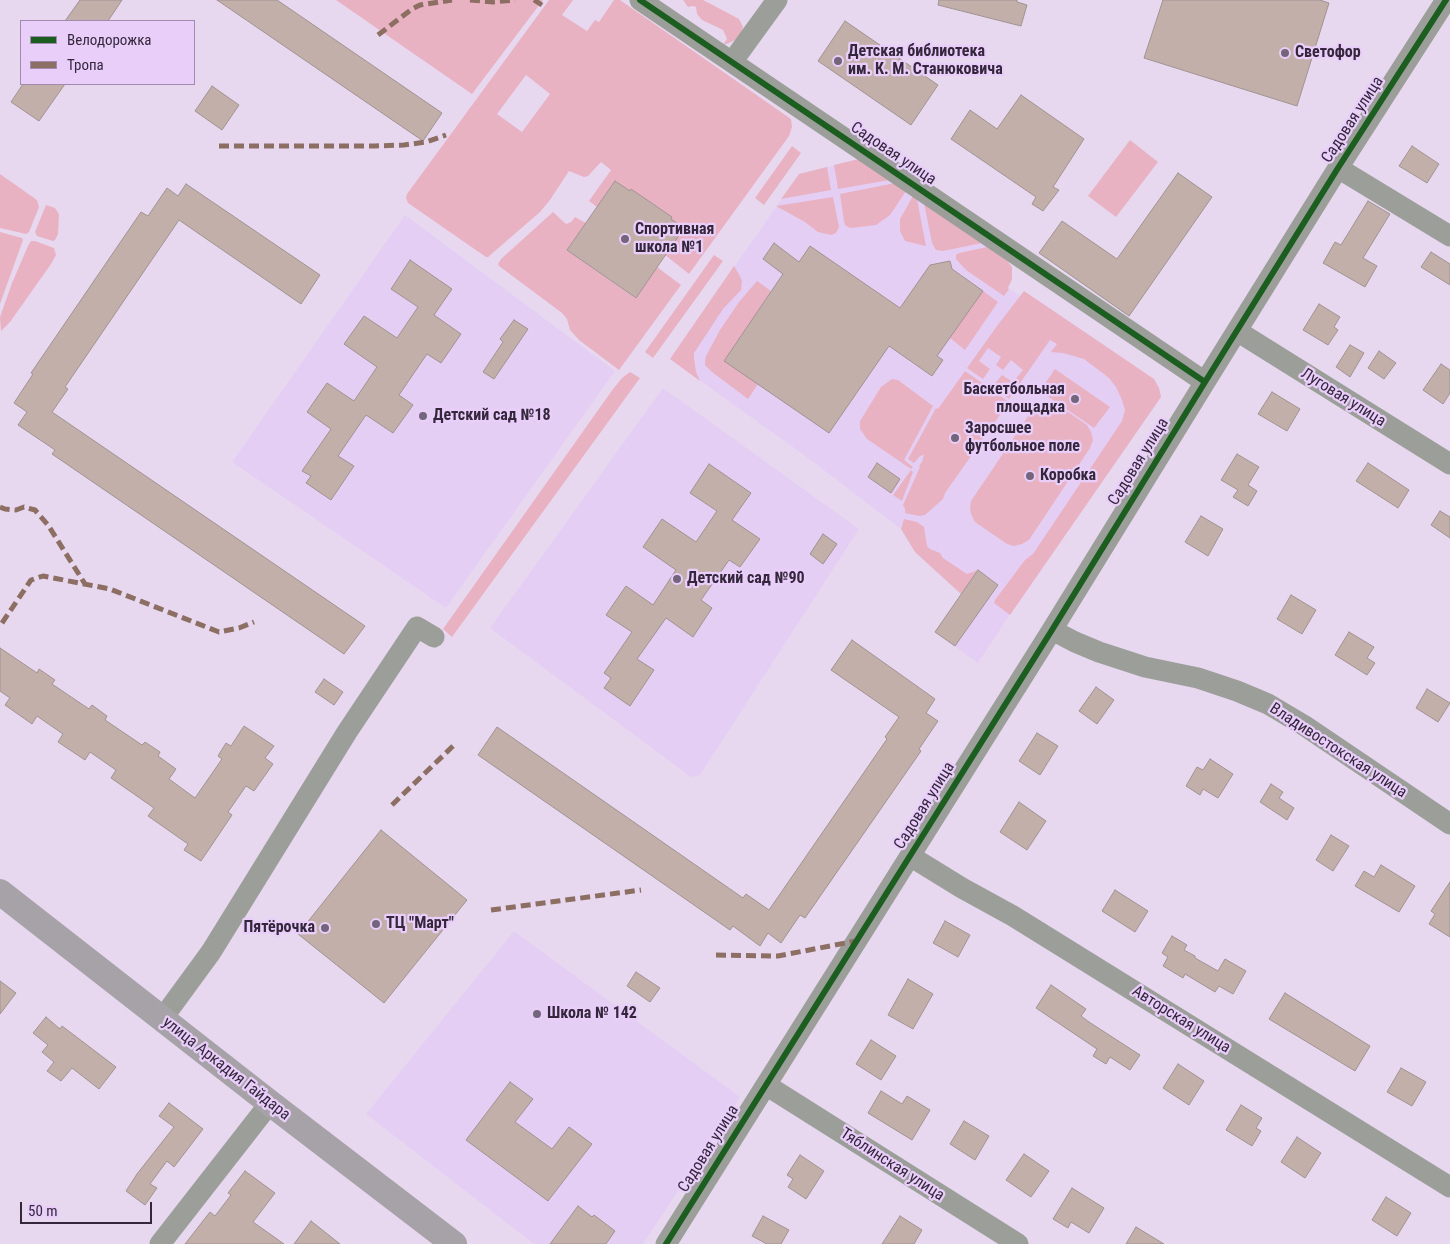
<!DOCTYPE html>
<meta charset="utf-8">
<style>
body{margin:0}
#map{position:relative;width:1450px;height:1244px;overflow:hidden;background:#e7d8f0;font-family:"Roboto Condensed",sans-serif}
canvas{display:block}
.legend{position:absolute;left:20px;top:20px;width:175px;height:65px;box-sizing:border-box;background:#e9cefa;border:1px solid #a18bae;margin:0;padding:6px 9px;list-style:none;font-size:15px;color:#34273c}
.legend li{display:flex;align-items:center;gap:10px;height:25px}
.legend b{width:25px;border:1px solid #a18bae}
.scale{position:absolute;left:20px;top:1202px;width:132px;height:22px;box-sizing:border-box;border:2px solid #34273c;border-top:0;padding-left:6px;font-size:15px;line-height:18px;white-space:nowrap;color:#34273c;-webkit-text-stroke:4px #e9cefa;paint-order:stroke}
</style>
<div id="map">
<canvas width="1450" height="1244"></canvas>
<ul class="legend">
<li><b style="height:6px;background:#1b5e20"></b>Велодорожка</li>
<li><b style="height:6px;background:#8d6e63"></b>Тропа</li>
</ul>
<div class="scale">50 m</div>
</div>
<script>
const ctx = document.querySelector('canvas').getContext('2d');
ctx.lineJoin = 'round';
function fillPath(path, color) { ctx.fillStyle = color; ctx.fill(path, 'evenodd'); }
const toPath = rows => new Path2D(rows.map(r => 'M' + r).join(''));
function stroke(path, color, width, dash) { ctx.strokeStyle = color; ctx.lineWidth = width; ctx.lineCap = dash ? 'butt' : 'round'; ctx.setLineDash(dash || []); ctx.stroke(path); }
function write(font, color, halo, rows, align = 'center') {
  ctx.font = font + ' "Roboto Condensed",sans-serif'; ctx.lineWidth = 4.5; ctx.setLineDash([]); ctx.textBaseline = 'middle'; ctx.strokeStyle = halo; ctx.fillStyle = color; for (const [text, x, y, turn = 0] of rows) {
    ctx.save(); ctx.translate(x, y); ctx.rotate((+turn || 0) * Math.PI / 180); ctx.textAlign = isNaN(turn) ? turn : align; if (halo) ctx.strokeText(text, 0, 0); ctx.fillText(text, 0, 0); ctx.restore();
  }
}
const built = toPath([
 [859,159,1005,258,1012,267,1012,279,1008,288,1020,296,1024,291,1154,379,1159,388,1161,397,1011,613,978,663,935,632,961,594,915,552,901,529,804,455,670,359,799,174],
 [405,215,615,371,446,608,232,462],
 [663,388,859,529,700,775,691,777,490,628],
 [514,931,740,1097,643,1244,534,1244,366,1114]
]);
const green = toPath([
 [336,0,543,0,472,94],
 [549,0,573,0,562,15,587,31,595,20,599,22,614,0,620,0,791,119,792,127,789,136,689,274,665,255,672,217,631,189,629,191,615,181,597,207,589,201,611,170,601,162,588,176,584,177,569,171,550,200,540,212,488,257,486,257,408,203,406,198,407,194],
 [526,75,550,94,522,132,497,114],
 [683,0,703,0,709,3,739,19,743,27,742,32,737,39,729,43,723,45,727,39,723,30,702,20,697,14,696,7,693,6,688,7],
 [1130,140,1158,162,1116,217,1088,196],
 [792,146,801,153,764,205,755,198],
 [859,159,890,180,838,189,834,165],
 [827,167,831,190,781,199,799,174],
 [0,174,37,200,39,207,29,232,26,234,0,228],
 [895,183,906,191,890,215,876,225,851,228,846,226,844,222,840,194],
 [913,196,917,199,926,246,905,241,900,231,900,219],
 [833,197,839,227,836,233,831,235,818,232,805,222,776,206],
 [924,203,982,243,943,251,936,250,932,243],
 [46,205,55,208,59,214,58,234,55,240,53,241,37,236,35,232],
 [553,212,566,224,571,222,575,217,586,223,567,250,635,298,657,267,681,285,619,370,579,340,570,330,567,319,562,313,499,266,498,264,501,259],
 [0,232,22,238,23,240,0,304],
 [31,241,35,241,54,248,56,255,51,264,10,322,1,331,0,317,12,283,28,246],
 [987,247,1005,258,1012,267,1012,279,1008,288,1009,289,1004,296,966,270,956,259,956,255,959,253],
 [714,255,723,261,653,358,645,352],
 [734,266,740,276,742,281,741,290,723,309,694,353,694,358,696,372,700,381,670,359],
 [757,281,771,291,724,361,758,384,748,399,712,372,705,365,705,361,706,356,720,330,739,302],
 [983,291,998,302,965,350,950,338],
 [1024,291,1154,379,1159,388,1161,397,1010,615,994,603,995,600,1025,560,1033,554,1122,421,1125,410,1122,400,1116,387,1109,378,1084,359,1063,353,1051,352,1057,344,1050,340,1009,399,992,387,1002,375,1013,382,1023,370,1011,360,1003,370,996,365,1001,357,988,348,979,361,990,369,983,379,967,368,997,326],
 [1055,369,1110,407,1094,428,1040,391],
 [965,371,1009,402,945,493,943,499,925,515,919,516,905,513,905,509,903,505,920,467,919,466,922,462,924,455,920,456,914,463,908,459,936,408,938,409],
 [630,372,640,378,452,637,443,629,613,389,622,378],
 [892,379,898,380,933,406,904,460,913,467,911,469,867,439,860,429,860,421,881,387],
 [1047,402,1055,403,1087,425,1091,432,1093,440,1090,448,1029,540,1022,544,1014,546,1007,544,975,522,971,514,970,508,971,501,1033,409,1038,405],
 [911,470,913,472,902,501,893,495],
 [904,519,917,522,924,527,927,546,930,549,940,553,943,558,967,574,978,570,961,594,915,552,901,529]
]);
const building = toPath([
 [80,0,122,0,108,21,65,21,80,0],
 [217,0,277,0,442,113,423,141,217,0],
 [939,0,1017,0,1017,2,1027,5,1021,26,938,5,939,0],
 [1163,0,1320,0,1329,3,1297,106,1144,58,1163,0],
 [845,21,938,85,911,125,818,61,845,21],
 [23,84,65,84,39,121,11,102,23,84],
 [212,86,239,105,222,130,195,111,212,86],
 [1021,95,1084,139,1053,187,1059,190,1043,211,1032,204,1036,197,951,139,970,110,997,129,1021,95],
 [1412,146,1439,164,1427,183,1399,166,1412,146],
 [1178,173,1212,197,1129,316,1039,253,1062,221,1117,259,1178,173],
 [615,181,630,191,631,189,672,217,671,219,684,228,636,298,567,250,615,181],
 [186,184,320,275,301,304,179,220,65,387,68,389,52,412,365,626,344,654,52,454,55,450,18,425,27,412,14,403,33,374,31,373,141,212,148,216,167,188,178,196,186,184],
 [1368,201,1390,214,1363,258,1377,266,1365,287,1323,263,1335,242,1341,245,1368,201],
 [774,243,799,262,810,246,900,308,930,265,950,261,952,269,983,291,937,356,943,360,932,376,889,346,829,433,724,361,783,274,763,259,774,243],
 [1431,252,1450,264,1450,285,1421,267,1431,252],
 [410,260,452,289,434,315,461,334,441,363,427,354,399,395,413,405,393,433,366,415,338,456,354,466,331,500,306,483,311,476,302,471,331,429,307,412,327,383,354,401,377,367,344,344,364,316,397,338,418,307,391,289,410,260],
 [1319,304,1340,317,1334,327,1338,330,1328,345,1303,330,1319,304],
 [514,320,528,329,494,379,483,372,503,342,500,339,514,320],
 [1350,345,1364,353,1350,377,1336,367,1350,345],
 [1379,351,1396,363,1384,379,1368,368,1379,351],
 [1441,364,1450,370,1450,393,1443,404,1423,390,1441,364],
 [1272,392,1300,409,1287,431,1258,414,1272,392],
 [1237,454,1259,467,1248,485,1257,491,1248,506,1233,497,1238,490,1221,480,1237,454],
 [877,463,900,479,891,493,868,477,877,463],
 [1368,463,1409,490,1398,508,1356,481,1368,463],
 [709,464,751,493,732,520,760,539,740,567,729,560,701,600,712,608,693,637,666,618,637,659,654,670,630,706,604,688,611,678,604,673,632,632,606,615,626,586,653,605,676,570,643,547,662,519,696,542,717,511,690,493,709,464],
 [1440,511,1450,517,1450,538,1431,525,1440,511],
 [1201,516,1223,529,1208,556,1185,542,1201,516],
 [823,534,837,544,823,564,810,554,823,534],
 [978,570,998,585,955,646,935,632,978,570],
 [1291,595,1316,610,1302,634,1277,619,1291,595],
 [1349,632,1374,647,1367,658,1375,663,1367,675,1335,655,1349,632],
 [852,640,935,699,926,713,938,721,919,749,921,751,805,918,800,915,781,943,768,933,760,946,733,926,730,930,478,755,497,727,743,898,746,894,769,910,887,739,885,737,899,717,831,670,852,640],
 [0,648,37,673,39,669,55,680,52,684,89,709,92,705,107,716,105,720,142,745,145,742,160,752,158,756,176,769,169,779,195,798,222,759,218,756,226,743,231,746,244,726,274,746,265,758,273,764,254,791,246,786,228,812,232,815,201,861,184,850,188,844,148,816,154,808,111,778,116,770,90,752,85,760,58,742,63,734,37,716,32,724,5,705,10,698,0,691,0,648],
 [324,679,343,692,334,705,315,692,324,679],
 [1096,687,1114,700,1097,724,1079,711,1096,687],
 [1427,689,1450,703,1438,722,1416,708,1427,689],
 [1037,733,1058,746,1040,775,1019,761,1037,733],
 [1210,759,1233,774,1218,798,1203,789,1200,795,1186,786,1197,767,1203,770,1210,759],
 [1271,784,1283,792,1279,798,1294,808,1287,820,1260,802,1271,784],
 [1019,802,1046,821,1027,850,1000,832,1019,802],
 [381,830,467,900,384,1003,298,934,381,830],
 [1331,835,1349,846,1333,871,1316,860,1331,835],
 [1381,865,1415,886,1399,912,1355,886,1364,871,1374,877,1381,865],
 [1450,882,1450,937,1429,924,1435,914,1431,911,1450,882],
 [1115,890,1148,911,1135,932,1102,911,1115,890],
 [945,921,970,935,958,957,933,943,945,921],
 [1172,936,1187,945,1184,950,1195,956,1195,958,1218,971,1225,959,1246,971,1233,994,1219,986,1215,992,1185,974,1183,978,1163,966,1168,957,1162,953,1172,936],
 [636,972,660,988,650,1002,627,986,636,972],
 [908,979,933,994,913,1029,888,1015,908,979],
 [0,981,16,993,0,1014,0,981],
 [1051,985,1086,1009,1081,1016,1089,1022,1140,1055,1130,1070,1110,1057,1106,1064,1093,1056,1097,1049,1036,1008,1051,985],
 [1285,993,1370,1046,1355,1071,1269,1019,1285,993],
 [46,1017,60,1029,62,1026,116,1067,99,1089,72,1068,61,1081,47,1071,54,1062,42,1052,48,1045,33,1033,46,1017],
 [871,1040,896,1056,881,1080,856,1064,871,1040],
 [1178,1064,1204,1081,1189,1105,1163,1088,1178,1064],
 [1401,1068,1426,1082,1412,1106,1387,1092,1401,1068],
 [510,1082,533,1099,515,1122,552,1149,569,1127,592,1144,548,1201,466,1140,510,1082],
 [881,1091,902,1104,907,1096,930,1110,912,1140,868,1113,881,1091],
 [169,1103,203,1129,174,1167,167,1161,150,1184,157,1188,145,1205,126,1191,137,1174,174,1127,159,1116,169,1103],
 [1241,1105,1262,1118,1256,1128,1261,1131,1252,1146,1226,1130,1241,1105],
 [964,1121,989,1136,975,1160,950,1144,964,1121],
 [1297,1137,1321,1153,1305,1178,1281,1162,1297,1137],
 [1024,1154,1049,1171,1031,1197,1006,1180,1024,1154],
 [800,1155,824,1171,806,1199,788,1187,793,1179,787,1175,800,1155],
 [245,1171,275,1193,253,1222,284,1244,185,1244,210,1212,215,1216,231,1195,228,1193,245,1171],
 [1072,1188,1104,1208,1089,1233,1071,1222,1068,1228,1053,1219,1072,1188],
 [1386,1197,1411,1213,1397,1236,1372,1220,1386,1197],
 [578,1206,592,1217,594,1215,615,1231,606,1244,550,1244,578,1206],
 [763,1216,789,1230,781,1244,767,1244,752,1236,763,1216],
 [900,1216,922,1230,914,1244,882,1244,900,1216],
 [311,1221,340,1244,294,1244,311,1221],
 [1136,1227,1164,1244,1126,1244,1136,1227]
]);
const minor = toPath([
 [640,0,1205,382],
 [732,62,777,0],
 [1338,168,1450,236],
 [1237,331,1450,464],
 [1052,630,1075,642,1099,652,1145,667,1198,678,1237,691,1268,704,1305,726,1450,824],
 [910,856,962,888,1013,916,1450,1187],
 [162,1019,211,952,347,732,417,627,434,637],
 [766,1085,1018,1244],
 [160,1244,270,1103],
 [666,1244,1052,630,1205,382,1338,168,1446,0]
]);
const major = toPath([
 [0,892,270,1103,454,1244]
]);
const quiet = toPath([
 [470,0,493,2,515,0],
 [534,0,542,5],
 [378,35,412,9,420,5,452,0],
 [219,146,375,146,404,145,426,142,446,135],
 [0,507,5,509,16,510,24,507,35,510,48,525,85,584],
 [2,623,31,580,43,576,110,589,219,632,239,628,254,622],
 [392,805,453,746],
 [491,910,641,890],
 [716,955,778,956,856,941]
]);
const cycleway = toPath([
 [640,0,1205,382],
 [666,1244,1052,630,1205,382,1338,168,1446,0]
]);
const markers = [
 [1285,53,5,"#73657b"],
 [838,61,5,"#73657b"],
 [625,239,5,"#73657b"],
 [1075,399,5,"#73657b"],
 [423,416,5,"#73657b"],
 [955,438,5,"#73657b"],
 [1030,476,5,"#73657b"],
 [677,579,5,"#73657b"],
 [376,924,5,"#73657b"],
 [325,928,5,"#73657b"],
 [537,1014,5,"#73657b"]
];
const poiNames = [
 ["Детская библиотека",848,52],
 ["им. К. М. Станюковича",848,70],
 ["Светофор",1295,53],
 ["Спортивная",635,230],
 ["школа №1",635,248],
 ["Баскетбольная",1065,390,"right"],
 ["площадка",1065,408,"right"],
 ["Детский сад №18",433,416],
 ["Заросшее",965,429],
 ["футбольное поле",965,447],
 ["Коробка",1040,476],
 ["Детский сад №90",687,579],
 ["ТЦ \"Март\"",386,924],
 ["Пятёрочка",315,928,"right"],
 ["Школа № 142",547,1014]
];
const streetNames = [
 ["Садовая улица",1353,120,-57],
 ["Садовая улица",893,154,34],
 ["Луговая улица",1343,398,32],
 ["Садовая улица",1139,462,-58],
 ["Владивостокская улица",1338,751,33],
 ["Садовая улица",925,806,-58],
 ["Авторская улица",1181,1020,32],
 ["улица Аркадия Гайдара",226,1069,38],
 ["Садовая улица",709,1149,-58],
 ["Тяблинская улица",892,1165,33]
];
fillPath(built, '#e5cef4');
fillPath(green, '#e9b2c3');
fillPath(building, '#c3afa9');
stroke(building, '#a09292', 1);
stroke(minor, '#9c9e9a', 21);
stroke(major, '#a6a2a7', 26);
stroke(quiet, '#8d6e63', 5, [10, 5]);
stroke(cycleway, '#1b5e20', 6);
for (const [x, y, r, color] of markers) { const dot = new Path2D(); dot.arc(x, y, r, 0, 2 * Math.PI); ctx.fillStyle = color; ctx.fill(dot); stroke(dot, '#e9cefa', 2); }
write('bold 16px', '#34273c', '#e9cefa', poiNames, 'left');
write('16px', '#34273c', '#e9cefa', streetNames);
</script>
